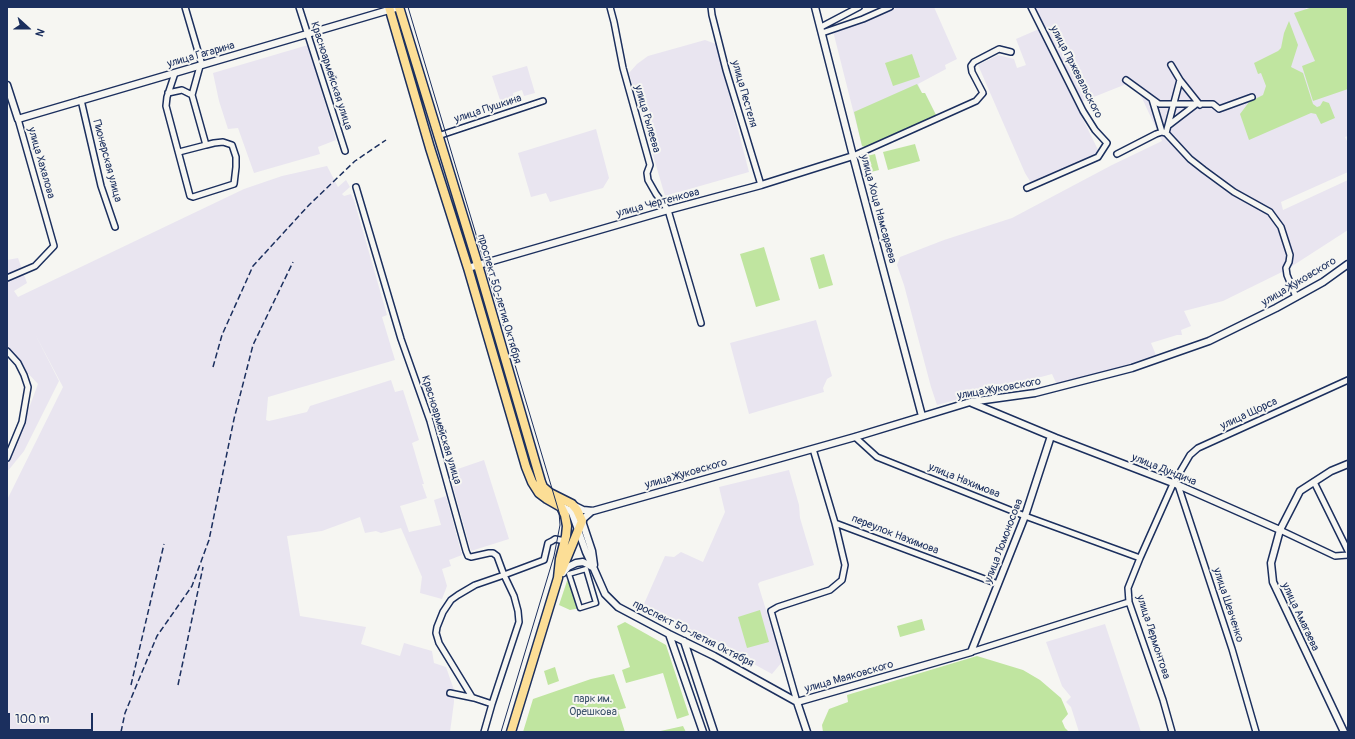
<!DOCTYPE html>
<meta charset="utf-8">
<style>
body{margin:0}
#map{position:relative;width:1355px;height:739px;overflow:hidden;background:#f6f6f2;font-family:Pangolin,sans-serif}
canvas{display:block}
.frame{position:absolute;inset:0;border:8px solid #1b2f5e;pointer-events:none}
.north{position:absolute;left:8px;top:8px;width:40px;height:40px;-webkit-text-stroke:3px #f6f6f2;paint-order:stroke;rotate:111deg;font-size:11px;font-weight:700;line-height:16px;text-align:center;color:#1b2f5e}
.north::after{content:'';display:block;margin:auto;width:14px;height:18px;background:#1b2f5e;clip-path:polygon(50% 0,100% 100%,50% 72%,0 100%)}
.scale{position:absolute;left:8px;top:713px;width:85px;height:18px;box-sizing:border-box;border:2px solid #1b2f5e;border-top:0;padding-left:5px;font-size:12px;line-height:14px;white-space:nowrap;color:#1b2f5e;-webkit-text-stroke:3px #f6f6f2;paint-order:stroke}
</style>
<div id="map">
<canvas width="1355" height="739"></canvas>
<div class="frame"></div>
<div class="north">N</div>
<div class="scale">100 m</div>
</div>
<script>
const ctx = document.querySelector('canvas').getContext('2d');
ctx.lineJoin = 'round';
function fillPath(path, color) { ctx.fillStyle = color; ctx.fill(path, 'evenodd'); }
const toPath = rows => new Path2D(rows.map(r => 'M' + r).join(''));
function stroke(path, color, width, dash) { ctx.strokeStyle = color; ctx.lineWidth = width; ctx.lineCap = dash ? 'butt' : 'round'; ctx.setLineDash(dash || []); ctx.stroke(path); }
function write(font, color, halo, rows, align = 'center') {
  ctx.font = font + ' Pangolin,sans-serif'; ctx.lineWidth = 4; ctx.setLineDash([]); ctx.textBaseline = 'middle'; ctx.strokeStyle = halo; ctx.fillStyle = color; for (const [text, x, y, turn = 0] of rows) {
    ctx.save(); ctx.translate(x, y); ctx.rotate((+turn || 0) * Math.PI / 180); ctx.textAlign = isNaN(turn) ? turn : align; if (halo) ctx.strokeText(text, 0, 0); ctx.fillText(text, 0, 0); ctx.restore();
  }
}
const built = toPath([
 [898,7,934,7,957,59,945,65,946,69,918,84,922,93,925,93,936,115,862,146,833,31,864,22],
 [1035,7,1305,7,1306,9,1313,7,1348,7,1348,136,1345,137,1348,143,1348,172,1281,202,1283,210,1348,180,1348,230,1286,270,1223,301,1184,311,1191,326,1181,330,1182,335,1177,335,1151,343,1156,355,1111,370,1057,385,1052,374,937,405,931,387,904,285,897,265,900,257,944,240,1012,218,1112,165,1162,141,1134,81,1081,102],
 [1039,29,1100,154,1033,186,1025,173,978,65,998,55,1014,59,1017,68,1026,65,1016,39],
 [705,40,716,44,749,172,665,196,629,73,637,64,648,56],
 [308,45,336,140,318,147,320,154,254,173,238,128,228,129,219,101,213,73],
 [527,66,535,93,524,96,522,90,513,93,514,99,501,103,492,76],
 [596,129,609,178,603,188,550,202,546,193,531,197,518,153],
 [327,166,338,187,346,180,350,187,342,194,344,196,351,194,354,200,387,315,382,317,395,360,268,397,266,420,269,421,307,412,310,406,391,380,395,392,403,390,419,440,412,443,424,484,422,484,427,498,400,506,409,532,441,525,434,500,446,496,462,555,449,560,451,566,442,569,447,586,442,599,420,593,422,577,401,528,381,533,376,531,365,533,360,517,322,531,287,536,300,616,366,627,361,644,400,656,404,643,432,651,434,663,446,667,454,690,454,702,450,732,7,732,7,500,63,387,35,334,59,381,24,451,7,472,7,448,26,416,38,384,7,351,7,260,18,258,27,283,14,291,18,297,244,189,282,176],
 [816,320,832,376,827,379,823,388,824,392,749,414,730,343],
 [484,460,509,539,471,551,449,472],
 [789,470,799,505,800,518,814,565,760,582,758,584,782,662,772,674,644,604,665,556,674,557,681,552,703,562,725,512,719,487],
 [1105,624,1141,732,1079,732,1071,707,1066,702,1071,697,1062,686,1046,642]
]);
const green = toPath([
 [1313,7,1348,7,1348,89,1313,101,1302,66,1315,61,1294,13],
 [1289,21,1298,45,1291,67,1303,73,1313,104,1317,107,1320,106,1323,101,1329,103,1335,118,1321,124,1316,114,1311,113,1249,140,1240,114,1249,102,1263,95,1266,86,1261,73,1258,74,1254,63,1278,51,1281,48,1284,33],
 [912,54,920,77,893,86,885,63],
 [917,84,922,93,925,93,936,115,867,148,862,146,854,112],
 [915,144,920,161,888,170,883,152],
 [875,154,879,170,871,172,867,156],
 [764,247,780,300,756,307,740,254],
 [824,254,833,285,819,289,810,258],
 [571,580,580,608,570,610,559,605,567,581],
 [760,610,769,642,747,648,738,617],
 [922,619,925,630,900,637,897,626],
 [625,622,666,645,689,715,677,719,663,673,626,683,622,670,630,667,617,626],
 [977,656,1023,670,1040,680,1061,698,1068,714,1062,721,1065,728,1069,732,823,732,822,725,829,709,848,702,847,695],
 [555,667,559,681,548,685,544,671],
 [614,674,626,708,618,710,625,732,523,732,533,699,591,679],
 [683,726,686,732,656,732]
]);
const pedestrian = toPath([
 [586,569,596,603,580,608,569,574,586,569]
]);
const minor = toPath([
 [185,7,202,65],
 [299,7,345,151],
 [610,7,614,22,623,68,650,165,647,173,648,180,656,194,668,210,701,323],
 [711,7,712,15,726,70,761,185],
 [821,27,859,7],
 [822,33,863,19,890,7],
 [1126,80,1159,104,1213,104,1219,109,1252,97],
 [1180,80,1200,105],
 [168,93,182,90,192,95,206,145,214,143,223,142,232,145,236,157,236,167,234,184,193,197,190,196,166,106,167,97,175,73],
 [192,95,200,66],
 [1152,99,1162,132],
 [81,100,101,186,115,227],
 [1169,125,1195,105],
 [1166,133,1180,80,1171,65],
 [438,136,543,101],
 [179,152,206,145],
 [1117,154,1156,134,1162,132,1166,133,1190,159,1204,170,1234,192,1270,212,1281,227,1290,255,1289,262,1286,268,1287,275,1296,297],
 [853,156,976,101,983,93,972,72,971,66,974,62,999,49,1011,52],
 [356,187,401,339,430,421,466,551,468,556,471,557,489,553,493,553,497,556,504,575,544,560,548,543,552,541,555,539,565,541],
 [1027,188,1098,157,1107,143,1095,130,1083,111,1031,7],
 [7,278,35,266,54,246,18,119],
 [7,351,18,363,24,375,28,387,22,422,7,458],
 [855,437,877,457,1025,516,1140,558],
 [813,449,835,523,998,584],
 [1314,482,1348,551],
 [1178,485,1232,649,1256,732],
 [1280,530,1335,556,1348,555],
 [971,652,1129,602],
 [450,693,474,698,492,704,484,732],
 [472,697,439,643,436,633,437,627,443,612,451,600,458,595,475,585,504,575,514,596,518,611,519,622,492,704],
 [797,702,771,611,778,607,830,590,842,580,845,565,835,523],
 [1172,732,1163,700,1129,602,1128,588,1140,558,1173,484,1190,455,1198,448,1348,380]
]);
const tertiary = toPath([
 [815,7,853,156,922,416],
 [7,85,18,119,399,7],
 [468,268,668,210,761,185,853,156],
 [972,403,1056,438,1178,485,1280,530],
 [559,505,569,510,572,513,586,552,594,569,605,594,618,607,669,634,714,656,797,702],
 [575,506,583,510,593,511,855,437,970,402,1035,393,1132,368,1209,341,1276,308,1323,282,1348,264],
 [592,511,584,518,582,521,592,551,594,565],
 [563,573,568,567,576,563,583,562,592,567],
 [669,634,703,732],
 [684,641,714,732],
 [797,702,971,652,1025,516,1051,436],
 [797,702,807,732],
 [1344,732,1273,582,1271,563,1280,530,1300,491,1331,471,1348,464]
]);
const primary = toPath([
 [389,7,430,148,468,268,526,467,532,482,539,493,547,499,561,507,565,515,567,526,566,536,560,559,558,578,511,732],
 [399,7,478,265,541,482,543,487,550,493,572,504,577,510,582,521,561,572]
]);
const tram = toPath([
 [408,7,559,512,560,525,554,556,501,732]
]);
const rail = toPath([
 [213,367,222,335,253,266,309,205,355,161,386,140],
 [131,685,164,544],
 [178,685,203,567],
 [121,732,125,713,157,636,192,586,209,540,234,419,253,345,293,262]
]);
const streetNames = [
 ["улица Гагарина",201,55,-16],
 ["улица Пржевальского",1076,72,63],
 ["Красноармейская улица",331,76,72],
 ["улица Пестеля",744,94,74],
 ["улица Пушкина",488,109,-18],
 ["улица Рылеева",647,119,74],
 ["Пионерская улица",107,161,75],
 ["улица Хахалова",41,163,74],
 ["улица Чертенкова",658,203,-15],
 ["улица Хоца Намсараева",878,209,75],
 ["улица Жуковского",1299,282,-31],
 ["проспект 50-летия Октября",499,299,74],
 ["улица Жуковского",999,389,-10],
 ["улица Щорса",1249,414,-25],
 ["Красноармейская улица",441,430,73],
 ["улица Дундича",1164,470,22],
 ["улица Жуковского",686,474,-16],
 ["улица Нахимова",964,481,22],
 ["переулок Нахимова",895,535,21],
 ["улица Ломоносова",1004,541,-69],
 ["улица Шевченко",1228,605,72],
 ["улица Амагаева",1300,617,65],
 ["проспект 50-летия Октября",693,634,27],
 ["улица Лермонтова",1153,637,72],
 ["улица Маяковского",849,677,-16]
];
const parkNames = [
 ["парк им.",593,699],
 ["Орешкова",593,712]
];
fillPath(built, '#e9e5f0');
fillPath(green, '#c0e5a0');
stroke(pedestrian, '#1b2f5e', 7);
stroke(minor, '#1b2f5e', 8);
stroke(tertiary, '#1b2f5e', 9);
stroke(primary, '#1b2f5e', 11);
stroke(pedestrian, '#f6f6f2', 4);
stroke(minor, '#f6f6f2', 5);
stroke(tertiary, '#f6f6f2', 6);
stroke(primary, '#fcde96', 8);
stroke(tram, '#1b2f5e', 1);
stroke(rail, '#1b2f5e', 1.5, [6, 3]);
write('11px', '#1b2f5e', '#f6f6f2', streetNames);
write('11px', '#3c536b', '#f6f6f2', parkNames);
</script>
